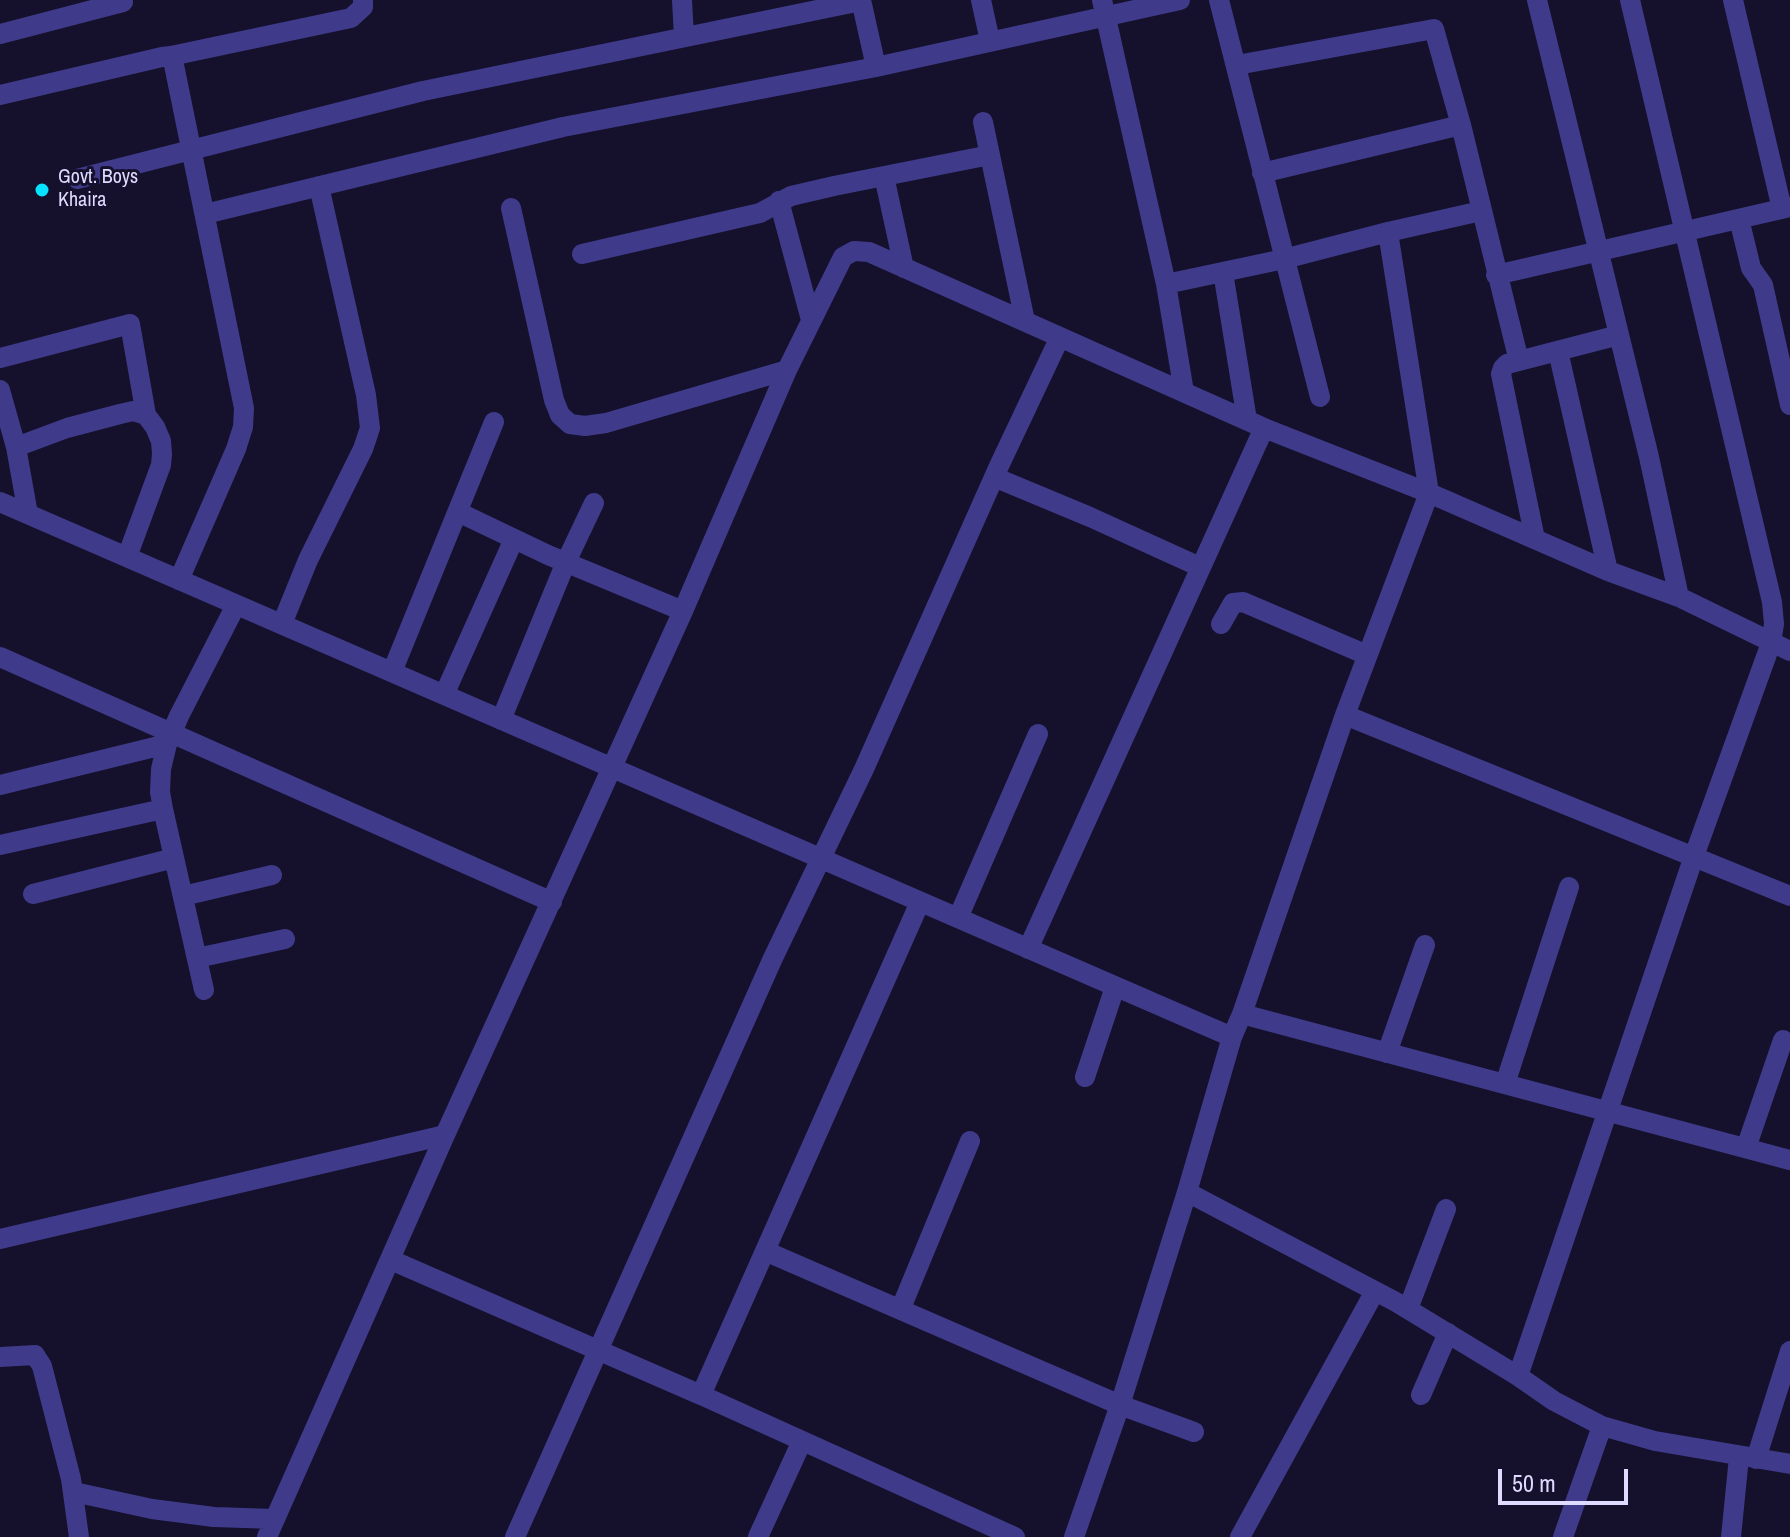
<!DOCTYPE html>
<style>
body{margin:0}
#map{position:relative;width:1790px;height:1537px;overflow:hidden;background:#15102b;font-family:"Archivo Narrow",sans-serif}
canvas{display:block}
.scale{position:absolute;left:1498px;top:1469px;width:130px;height:36px;box-sizing:border-box;border:4px solid #dfdaff;border-top:0;padding-left:10px;font-size:24px;line-height:28px;white-space:nowrap;color:#dfdaff;-webkit-text-stroke:6px #15102b;paint-order:stroke}
</style>
<div id="map">
<canvas width="1790" height="1537"></canvas>
<div class="scale">50 m</div>
</div>
<script>
const ctx = document.querySelector('canvas').getContext('2d');
ctx.lineJoin = 'round';
const toPath = rows => new Path2D(rows.map(r => 'M' + r).join(''));
function stroke(path, color, width, dash) { ctx.strokeStyle = color; ctx.lineWidth = width; ctx.lineCap = dash ? 'butt' : 'round'; ctx.setLineDash(dash || []); ctx.stroke(path); }
function write(font, color, halo, rows, align = 'center') {
  ctx.font = font + ' "Archivo Narrow",sans-serif'; ctx.lineWidth = 6; ctx.setLineDash([]); ctx.textBaseline = 'middle'; ctx.strokeStyle = halo; ctx.fillStyle = color; for (const [text, x, y, turn = 0] of rows) {
    ctx.save(); ctx.translate(x, y); ctx.rotate((+turn || 0) * Math.PI / 180); ctx.textAlign = isNaN(turn) ? turn : align; if (halo) ctx.strokeText(text, 0, 0); ctx.fillText(text, 0, 0); ctx.restore();
  }
}
const minor = toPath([
 [682,0,684,37],
 [861,0,876,67],
 [981,0,990,41],
 [1102,0,1166,284,1184,392],
 [1219,0,1320,397],
 [1537,0,1649,457,1679,597],
 [1733,0,1782,209],
 [0,34,123,2],
 [171,56,351,18,363,7,363,0],
 [1237,65,1434,29,1461,125,1519,361],
 [0,95,162,57,171,56,174,65,244,408,243,427,236,449,179,580],
 [983,122,1025,321],
 [1262,173,1461,125],
 [884,176,904,268],
 [77,179,423,91,861,1],
 [779,201,811,320],
 [511,208,554,400,560,415,570,424,585,426,606,423,787,370],
 [205,214,563,127,876,67,1180,0],
 [1739,219,1751,268,1763,285,1790,405],
 [582,254,760,213,791,196,834,186,990,155],
 [1223,272,1247,420],
 [1496,275,1790,207],
 [1166,284,1284,259,1388,232,1481,211],
 [1558,351,1608,571],
 [0,358,130,324,146,415],
 [0,390,16,447,28,514],
 [16,447,67,428,120,414,133,411,146,415,155,427,161,441,162,454,161,465,127,557],
 [994,477,1090,517,1200,567],
 [0,502,1232,1037],
 [458,512,548,555,683,611],
 [1535,539,1501,374,1503,368,1507,364,1619,335],
 [282,624,308,560,363,449,370,428,366,395,319,186],
 [1221,624,1233,603,1243,602,1367,655],
 [0,657,552,902],
 [392,672,494,422],
 [444,695,514,539],
 [1345,715,1790,896],
 [501,720,566,562,594,503],
 [0,785,167,744],
 [0,845,163,809],
 [33,894,174,858],
 [183,896,272,875],
 [920,902,701,1395,1015,1537],
 [958,918,1038,734],
 [1028,949,1264,428],
 [197,958,285,939],
 [204,990,163,809,160,792,161,769,167,744,179,716,236,605],
 [1242,1014,1345,715,1429,493,1388,232],
 [1387,1053,1425,945],
 [1085,1077,1115,987],
 [1505,1084,1569,887],
 [1746,1148,1783,1040],
 [1187,1192,1396,1302,1518,1376,1554,1401,1602,1426,1655,1441,1790,1464],
 [0,1239,445,1135],
 [765,1251,1120,1405,1194,1432],
 [391,1260,701,1395],
 [901,1308,970,1141],
 [1408,1309,1446,1209],
 [0,1357,35,1355,42,1366,71,1479,79,1537],
 [1518,1376,1693,859,1771,643,1774,624,1772,602,1630,0],
 [1421,1395,1448,1333],
 [1756,1459,1790,1351],
 [74,1492,152,1509,214,1517,274,1519],
 [267,1537,445,1135,683,611,787,370,843,257,854,251,869,252,1264,428,1429,493,1608,571,1679,597,1790,651],
 [515,1537,773,958,864,769,999,466,1060,337],
 [758,1537,802,1441],
 [1074,1537,1120,1405,1187,1192,1232,1037,1242,1014,1790,1160],
 [1240,1537,1375,1291],
 [1563,1537,1602,1426],
 [1731,1537,1739,1457]
]);
const markers = [
 [42,190,8,"#06e2ff"]
];
const poiNames = [
 ["Govt. Boys",58,178],
 ["Khaira",58,201]
];
stroke(minor, '#3f3b8a', 20);
for (const [x, y, r, color] of markers) { const dot = new Path2D(); dot.arc(x, y, r, 0, 2 * Math.PI); ctx.fillStyle = color; ctx.fill(dot); stroke(dot, '#15102b', 3); }
write('20px', '#dfdaff', '#15102b', poiNames, 'left');
</script>
